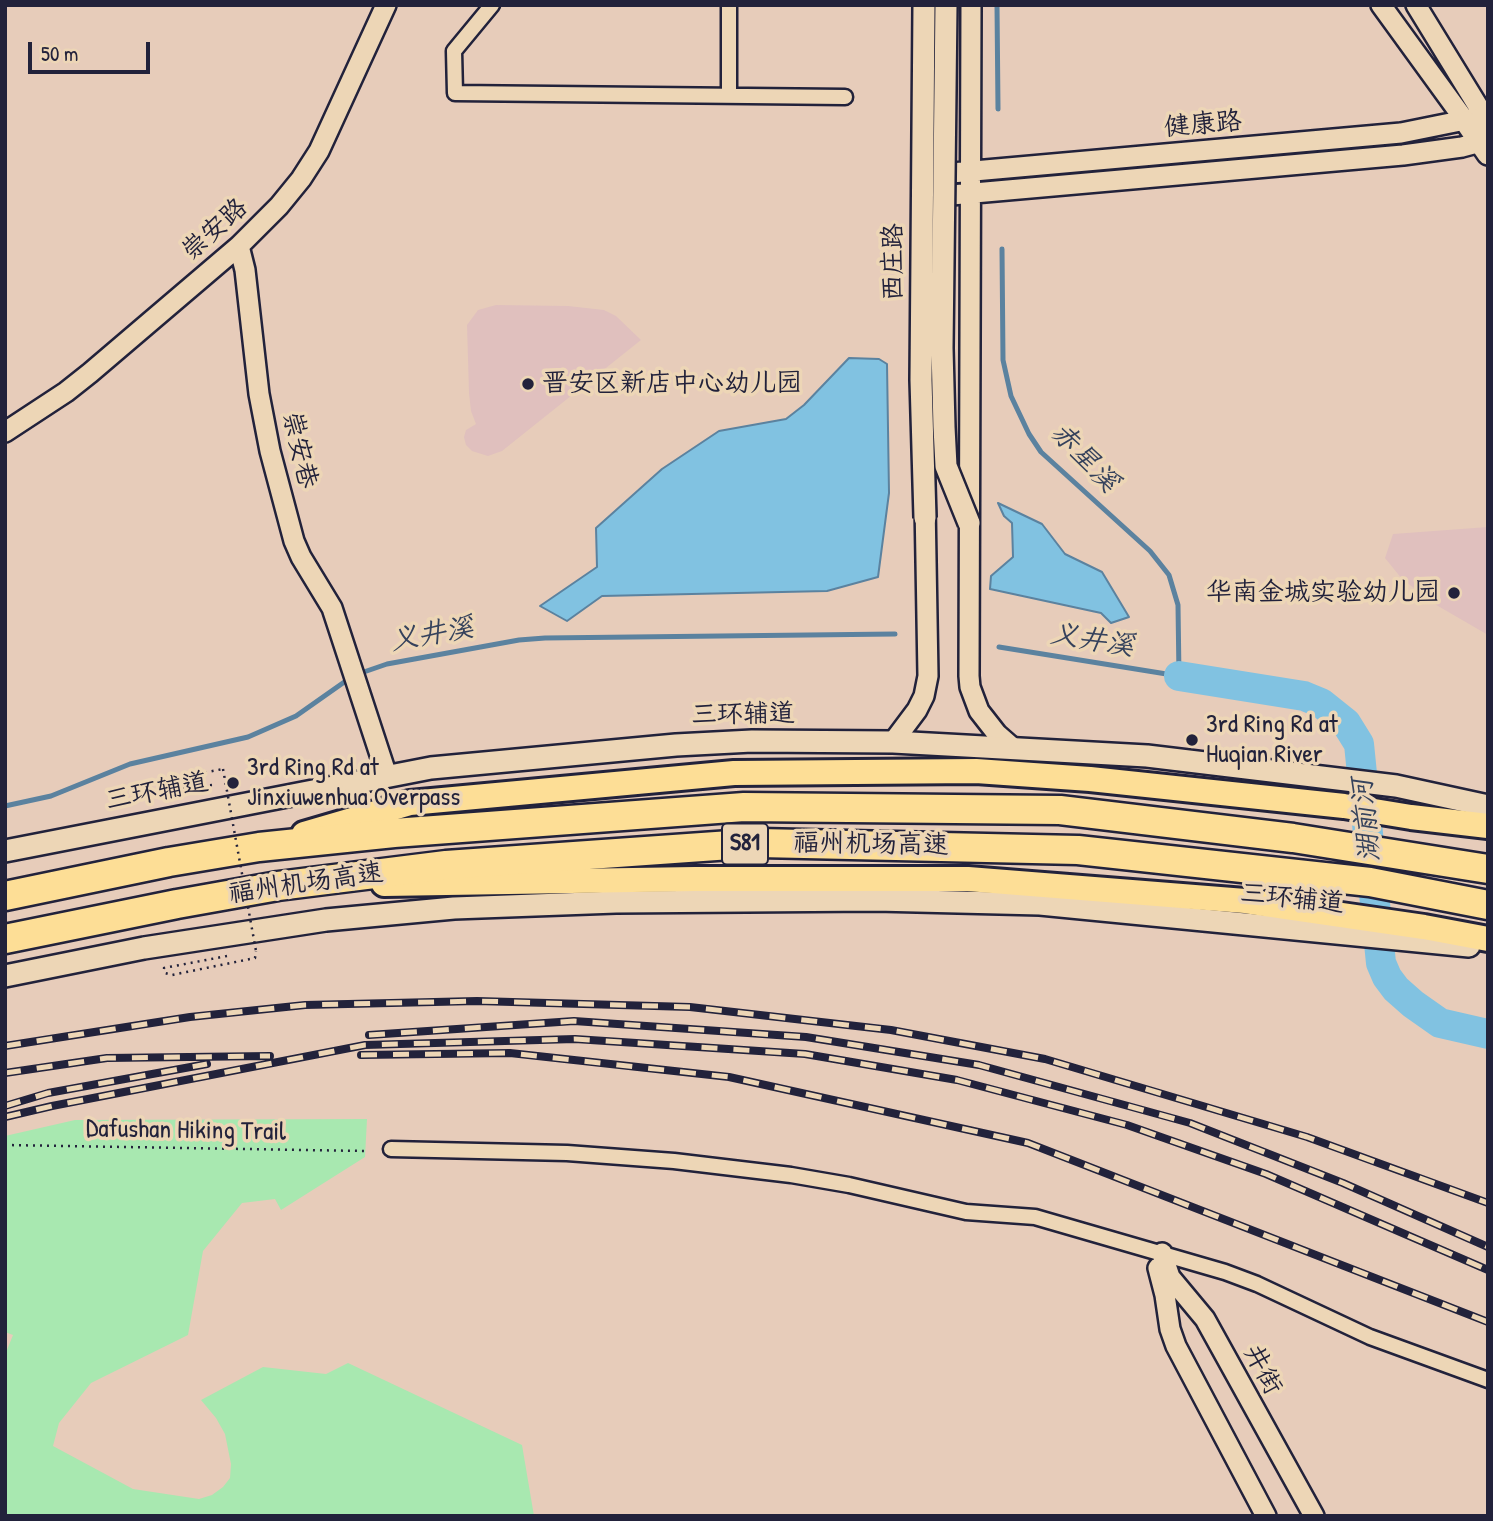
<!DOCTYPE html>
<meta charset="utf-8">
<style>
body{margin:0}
#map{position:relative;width:1493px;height:1521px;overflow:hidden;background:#e7ccba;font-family:"Patrick Hand",sans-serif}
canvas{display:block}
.frame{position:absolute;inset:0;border:7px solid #22223b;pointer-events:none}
.scale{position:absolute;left:28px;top:42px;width:122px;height:32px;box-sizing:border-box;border:4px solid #22223b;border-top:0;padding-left:9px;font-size:21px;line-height:24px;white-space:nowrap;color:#22223b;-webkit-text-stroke:5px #edd6b6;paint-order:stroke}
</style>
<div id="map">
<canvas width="1493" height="1521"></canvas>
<div class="frame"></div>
<div class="scale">50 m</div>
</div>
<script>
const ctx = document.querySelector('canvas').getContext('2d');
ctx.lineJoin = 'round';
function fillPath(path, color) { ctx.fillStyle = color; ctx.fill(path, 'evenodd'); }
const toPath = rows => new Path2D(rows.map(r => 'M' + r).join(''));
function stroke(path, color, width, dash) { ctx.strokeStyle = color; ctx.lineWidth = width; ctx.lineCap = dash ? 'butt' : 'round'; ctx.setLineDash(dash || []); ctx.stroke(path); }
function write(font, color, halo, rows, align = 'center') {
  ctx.font = font + ' "Patrick Hand","LXGW WenKai TC",sans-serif'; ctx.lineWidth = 7; ctx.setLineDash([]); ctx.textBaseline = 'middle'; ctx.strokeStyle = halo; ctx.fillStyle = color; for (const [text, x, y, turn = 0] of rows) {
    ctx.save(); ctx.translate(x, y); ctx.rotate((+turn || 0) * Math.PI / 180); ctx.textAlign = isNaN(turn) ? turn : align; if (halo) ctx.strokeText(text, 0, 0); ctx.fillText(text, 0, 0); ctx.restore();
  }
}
const built = toPath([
 [496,305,568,306,604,310,616,316,641,340,502,451,488,456,472,451,466,445,464,437,466,430,476,424,471,411,469,393,467,325,478,310],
 [1488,527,1488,635,1438,606,1402,579,1385,558,1393,534]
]);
const green = toPath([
 [367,1119,365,1157,281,1210,275,1199,242,1203,203,1251,188,1335,91,1383,59,1423,53,1446,133,1489,199,1499,212,1495,223,1487,230,1478,231,1464,225,1434,216,1418,201,1400,263,1367,326,1374,348,1363,522,1445,534,1516,5,1516,5,1355,13,1335,5,1332,5,1136,75,1120]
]);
const water = toPath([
 [849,358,879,359,887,364,889,493,878,577,827,591,602,596,567,621,540,606,597,567,596,528,662,469,719,431,786,419,804,405,849,358],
 [998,503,1042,524,1065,554,1102,572,1129,617,1111,623,1101,613,990,589,991,576,1013,557,1012,523,1004,516,998,503]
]);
const stream = toPath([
 [997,5,998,109],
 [999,647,1179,676,1178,605,1169,575,1150,551,1041,452,1029,434,1011,396,1003,360,1002,249],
 [358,674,387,664,519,640,545,638,895,634],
 [5,806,51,796,130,764,248,737,296,716,350,678]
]);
const river = toPath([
 [1179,676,1304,696,1321,703,1346,723,1359,744,1381,963,1387,977,1396,989,1413,1004,1440,1023,1488,1034]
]);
const path = toPath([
 [212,785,131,793,134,786,223,769],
 [227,956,164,968,165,973,172,975,255,958,256,951],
 [5,1145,365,1151]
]);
const minor = toPath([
 [492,5,454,51,455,93,845,97],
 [729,5,729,95],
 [391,1149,567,1153,674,1161,791,1175,849,1185,966,1212,1035,1217,1225,1272,1257,1284,1370,1337,1488,1380]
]);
const tertiary = toPath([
 [971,5,969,676,970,687,979,711,997,734,1013,748],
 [1381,5,1466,122],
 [1416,5,1484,116],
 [929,175,1401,133,1480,117],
 [929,197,1403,155,1462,147,1488,140],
 [239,246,245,270,259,394,270,451,294,541,301,557,332,608,387,776],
 [5,432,66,392,90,373,239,246,279,206,301,179,319,151,386,5],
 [893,742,917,710,924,696,928,676,925,503],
 [1162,1253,1170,1277,1205,1319,1314,1516],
 [1158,1268,1165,1295,1170,1329,1176,1346,1266,1516]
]);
const secondary = toPath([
 [1484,116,1488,122],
 [1466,122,1488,154],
 [5,851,431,768,676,745,752,741,893,742,1147,756,1396,786,1488,806],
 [5,976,144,948,326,920,454,908,616,902,876,900,1040,904,1469,946]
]);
const trunk = toPath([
 [304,834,410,803,734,773,976,771,1090,779,1344,806,1411,817,1488,826],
 [384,884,695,879,968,879,1245,901,1424,927,1488,939]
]);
const motorway = toPath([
 [5,896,169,862,259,847,394,833,744,807,1060,810,1293,838,1488,869],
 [5,939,177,904,278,886,446,865,759,843,1078,850,1370,882,1488,905]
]);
const rail = toPath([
 [369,1035,574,1021,806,1037,979,1065,1190,1123,1343,1183,1488,1247],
 [5,1046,190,1017,305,1005,477,1001,690,1007,891,1030,1045,1059,1307,1137,1488,1203],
 [361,1055,510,1053,729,1077,1028,1143,1488,1322],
 [5,1073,107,1058,270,1056],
 [5,1106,48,1093,207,1064],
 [5,1117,52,1106,365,1045,575,1039,805,1054,957,1080,1127,1125,1266,1174,1488,1270]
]);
const pathBridge = toPath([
 [223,769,256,951]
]);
const secondaryBridge = toPath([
 [924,5,921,380,925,518],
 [946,5,942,348,944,427,946,466,969,523]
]);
const markers = [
 [528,384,7,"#22223b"],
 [1454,593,7,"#22223b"],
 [1192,740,7,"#22223b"],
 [233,783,7,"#22223b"]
];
const shields = [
 [745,844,46]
];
const shieldNames = [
 ["S81",745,844]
];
const streetNames = [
 ["健康路",1203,125,-5],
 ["崇安路",215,230,-42],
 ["西庄路",894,262,-90],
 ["崇安巷",299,450,77],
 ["三环辅道",743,715,-1],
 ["三环辅道",157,792,-11],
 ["福州机场高速",871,845,1],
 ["福州机场高速",306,884,-8],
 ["三环辅道",1292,899,6],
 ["Dafushan Hiking Trail",186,1131,1],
 ["井街",1262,1370,62]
];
const poiNames = [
 ["晋安区新店中心幼儿园",542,384],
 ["华南金城实验幼儿园",1440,593,"right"],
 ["3rd Ring Rd at",1206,725],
 ["Huqian River",1206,755],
 ["3rd Ring Rd at",247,768],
 ["Jinxiuwenhua Overpass",247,798]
];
const waterNames = [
 ["赤星溪",1084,458,46],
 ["义井溪",432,635,-10],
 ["义井溪",1092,641,9],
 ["湖前河",1367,820,-96]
];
fillPath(built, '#e0c0be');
fillPath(green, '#a8e8b0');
fillPath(water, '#81c2e1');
stroke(water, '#5b829f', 2);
stroke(stream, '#5b829f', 5);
stroke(river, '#81c2e1', 30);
stroke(minor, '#22223b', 19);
stroke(tertiary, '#22223b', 24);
stroke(secondary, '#22223b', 26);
stroke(trunk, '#22223b', 30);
stroke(motorway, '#22223b', 33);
stroke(path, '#22223b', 2.5, [2, 5]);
stroke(minor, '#edd6b6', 14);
stroke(tertiary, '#edd6b6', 19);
stroke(secondary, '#edd6b6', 21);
stroke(trunk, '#fdde96', 24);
stroke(motorway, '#fdde96', 28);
stroke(rail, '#22223b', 8);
stroke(rail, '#edd6b6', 5, [16]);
stroke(secondaryBridge, '#22223b', 26, []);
stroke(pathBridge, '#22223b', 2.5, [2, 5]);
stroke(secondaryBridge, '#edd6b6', 21);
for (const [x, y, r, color] of markers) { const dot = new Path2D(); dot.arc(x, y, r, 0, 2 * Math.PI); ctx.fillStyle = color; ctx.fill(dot); stroke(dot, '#edd6b6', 2.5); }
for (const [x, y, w] of shields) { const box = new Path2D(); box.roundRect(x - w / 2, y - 20.5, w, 41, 5); ctx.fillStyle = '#edd6b6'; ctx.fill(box); stroke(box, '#22223b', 2); }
write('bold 24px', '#22223b', null, shieldNames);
write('26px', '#22223b', '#edd6b6', streetNames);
write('26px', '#22223b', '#edd6b6', poiNames, 'left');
write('italic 28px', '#35425c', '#edd6b6', waterNames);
</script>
